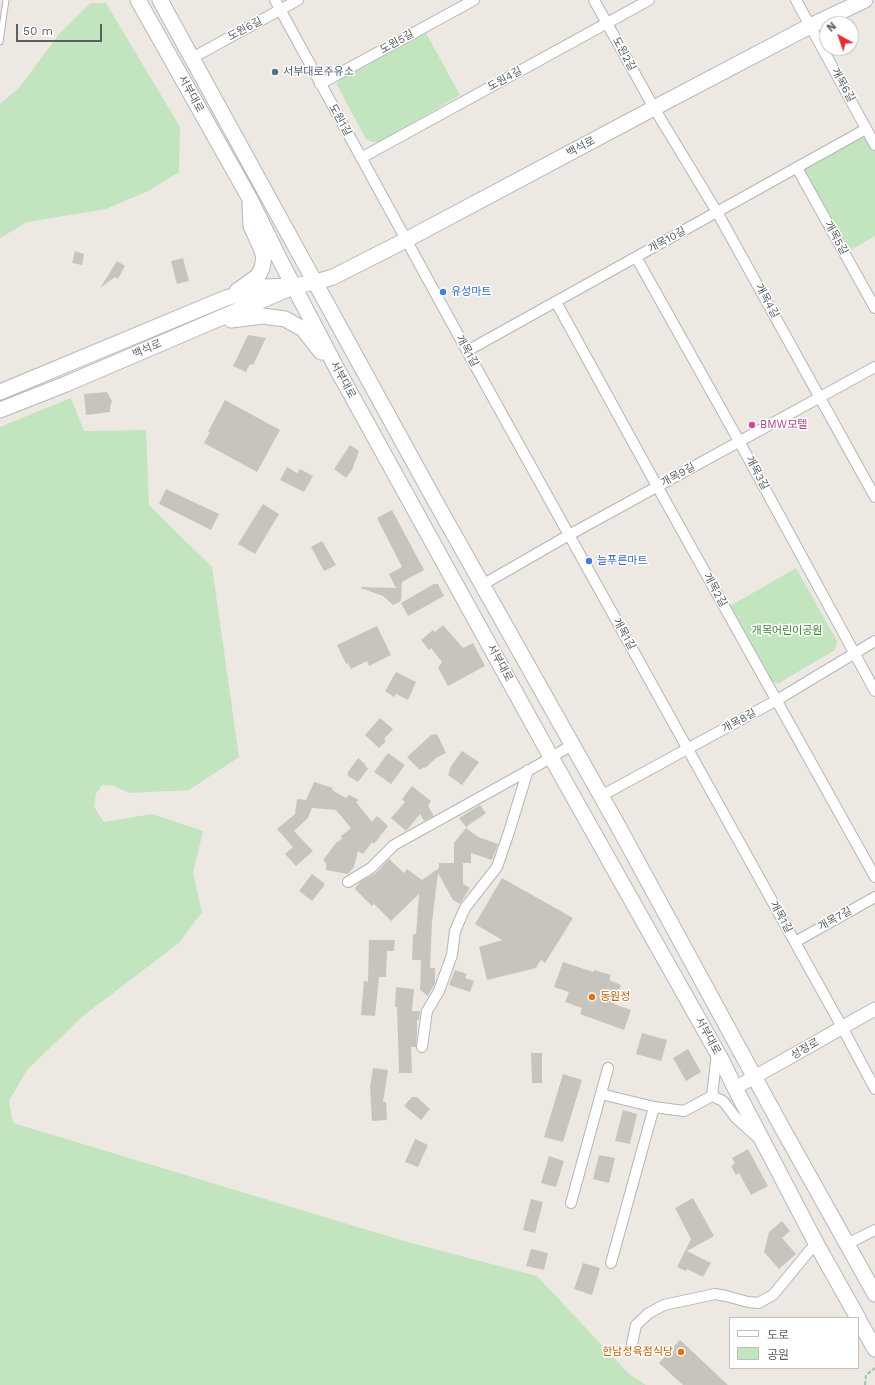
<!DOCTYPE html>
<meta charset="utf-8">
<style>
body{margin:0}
#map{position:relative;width:875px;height:1385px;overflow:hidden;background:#ede9e2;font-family:"Work Sans","Noto Sans KR",sans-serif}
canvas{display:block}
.legend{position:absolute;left:729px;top:1317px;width:130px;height:52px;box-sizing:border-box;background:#fff;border:1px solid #bdbfc0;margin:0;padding:5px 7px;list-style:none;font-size:12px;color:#5a5f62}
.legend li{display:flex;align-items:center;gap:8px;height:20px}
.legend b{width:20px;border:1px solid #bdbfc0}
.north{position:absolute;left:819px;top:16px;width:40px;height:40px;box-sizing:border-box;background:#fff;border:1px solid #bdbfc0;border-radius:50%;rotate:320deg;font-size:11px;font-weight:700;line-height:16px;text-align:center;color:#5a5f62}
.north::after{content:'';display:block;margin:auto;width:14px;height:18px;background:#e33133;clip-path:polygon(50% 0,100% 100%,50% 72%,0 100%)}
.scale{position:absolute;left:16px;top:24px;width:86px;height:18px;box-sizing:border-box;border:2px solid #5a5f62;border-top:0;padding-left:5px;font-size:12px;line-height:14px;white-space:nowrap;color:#5a5f62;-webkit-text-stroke:3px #fff;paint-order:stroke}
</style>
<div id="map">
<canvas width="875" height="1385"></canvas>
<ul class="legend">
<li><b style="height:5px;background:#fff"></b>도로</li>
<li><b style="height:11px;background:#c2e4bf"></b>공원</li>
</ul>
<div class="north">N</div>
<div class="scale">50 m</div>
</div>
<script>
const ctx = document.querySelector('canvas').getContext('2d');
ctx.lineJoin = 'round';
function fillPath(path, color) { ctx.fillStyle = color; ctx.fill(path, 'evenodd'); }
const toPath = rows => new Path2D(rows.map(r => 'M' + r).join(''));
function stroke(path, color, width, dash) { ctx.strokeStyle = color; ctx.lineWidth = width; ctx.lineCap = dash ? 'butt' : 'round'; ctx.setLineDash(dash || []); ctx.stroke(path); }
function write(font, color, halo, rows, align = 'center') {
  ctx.font = font + ' "Work Sans","Noto Sans KR",sans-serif'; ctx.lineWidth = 3; ctx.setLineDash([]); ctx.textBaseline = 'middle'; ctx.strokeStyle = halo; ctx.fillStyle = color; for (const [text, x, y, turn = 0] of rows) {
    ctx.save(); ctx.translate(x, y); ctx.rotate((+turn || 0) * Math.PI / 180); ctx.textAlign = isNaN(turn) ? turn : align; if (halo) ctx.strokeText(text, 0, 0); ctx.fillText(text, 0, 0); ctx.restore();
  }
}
const green = toPath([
 [90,3,106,3,180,127,179,172,148,191,106,209,27,222,0,238,0,104,19,88,59,34],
 [425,31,460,95,379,142,372,142,366,139,337,85,339,78],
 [867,134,875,148,875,236,847,252,802,169],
 [71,398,84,431,146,430,149,505,212,567,239,757,189,790,130,793,114,786,102,785,96,794,94,807,104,822,152,814,203,831,193,873,202,912,179,943,83,1016,27,1070,9,1101,13,1123,404,1241,537,1276,629,1374,646,1385,0,1385,0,427],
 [796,568,837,641,835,650,779,683,771,682,730,606]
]);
const building = toPath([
 [75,251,84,254,82,265,72,263],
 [183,258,189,281,177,284,171,261],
 [117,261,125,266,118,279,115,277,100,288],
 [248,335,266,338,253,365,250,364,246,372,233,366],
 [107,392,112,401,110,407,110,412,86,415,84,394],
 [225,400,280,430,257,472,204,443,210,432,208,432],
 [350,445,359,451,352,470,346,478,334,469],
 [287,467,297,473,300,469,313,476,304,492,280,480],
 [166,489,219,514,211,530,159,504],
 [263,504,279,514,255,554,238,544],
 [392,510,424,570,402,582,401,601,393,605,383,596,361,588,361,587,396,588,389,574,402,567,377,518],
 [322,541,336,565,324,571,311,547],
 [434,584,438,584,444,596,408,616,401,603],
 [443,625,463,648,473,643,485,666,448,686,438,668,442,662,431,648,429,650,421,640,433,630,435,632],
 [377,626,391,655,369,666,367,661,351,669,348,663,346,664,337,645],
 [396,672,416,682,408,700,396,694,394,697,385,691],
 [380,718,393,729,384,739,386,741,379,748,365,735],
 [437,734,446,753,436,758,425,768,424,767,420,770,407,757,431,735],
 [462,751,479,762,462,785,448,775,451,766],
 [388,753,405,765,391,784,374,772],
 [358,758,364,763,368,769,358,782,348,776,348,772],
 [314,782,333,788,332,790,346,798,349,795,359,800,356,802,372,822,377,816,388,826,374,844,372,842,363,854,358,851,354,867,348,874,326,870,326,863,323,860,336,843,343,838,340,837,351,828,336,810,312,808,308,818,294,831,313,851,296,866,285,854,293,847,277,829,295,814,297,799,306,800],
 [412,786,431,801,428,806,434,816,424,821,420,814,406,831,391,818,405,802,402,799],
 [480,805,486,813,466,827,459,818],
 [466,828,478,837,498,844,492,860,471,853,471,863,463,863,463,884,470,888,460,904,453,900,438,873,432,922,430,968,435,968,435,983,428,996,420,990,421,960,412,960,413,934,416,934,419,894,391,921,374,904,372,906,355,889,356,887,360,882,376,873,389,859,404,873,407,869,422,880,439,868,439,863,454,863,454,843],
 [312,874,324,883,324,886,312,901,299,891],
 [502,878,573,918,545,963,541,960,536,968,487,980,479,947,502,940,475,924],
 [369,940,395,940,394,951,387,951,386,977,379,977,375,1016,361,1015,364,981,368,982],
 [563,962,593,972,594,970,611,975,609,980,621,985,614,1004,631,1010,624,1030,580,1014,582,1008,565,1002,569,992,554,987],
 [455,970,467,974,465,978,474,981,470,992,449,985],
 [396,987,414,989,412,1011,420,1011,419,1020,417,1020,417,1034,416,1047,411,1047,412,1073,399,1073,397,1007,395,1007],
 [642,1033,667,1040,661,1061,636,1054],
 [688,1049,701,1072,686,1081,673,1058],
 [531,1053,542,1053,542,1083,532,1083],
 [373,1068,388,1070,383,1102,386,1102,387,1120,372,1121,370,1087],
 [563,1074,582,1080,563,1142,544,1137],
 [412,1097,417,1097,430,1109,421,1120,404,1106],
 [623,1110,637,1114,630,1144,615,1141],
 [415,1139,428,1145,418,1167,405,1162],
 [748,1149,768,1186,751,1195,739,1173,736,1175,731,1166,735,1163,732,1158],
 [599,1155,615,1158,609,1183,593,1179],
 [549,1156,564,1161,556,1187,541,1183],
 [693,1198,714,1236,687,1251,711,1263,703,1277,687,1269,686,1271,677,1267,691,1239,675,1208],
 [531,1199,543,1202,535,1233,523,1230],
 [782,1221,790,1231,782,1238,796,1254,779,1269,764,1252,769,1232],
 [531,1249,548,1253,544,1270,526,1266],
 [583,1263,600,1268,592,1295,574,1289],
 [680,1340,728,1385,683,1385,659,1363]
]);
const path = toPath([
 [865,1385,866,1375,875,1368]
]);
const service = toPath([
 [0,42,6,0]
]);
const minor = toPath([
 [275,0,467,351,842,1027,875,1089],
 [594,0,654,108,717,212,875,497],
 [796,0,875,145],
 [192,58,298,0],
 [320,84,474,0],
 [361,158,649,0],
 [797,168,875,308],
 [636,257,739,441,875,691],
 [556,302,657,486,875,877],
 [467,351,866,129],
 [482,585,569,535,875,367],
 [601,796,777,700,875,641],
 [348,882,371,868,394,845,540,764,572,745],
 [795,942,875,897],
 [422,1047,427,1011,439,991,452,955,455,931,465,908,497,867,509,832,528,770],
 [601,1094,654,1107,684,1111,712,1096,717,1053],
 [712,1096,723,1101,736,1118,757,1137],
 [571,1203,608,1068],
 [847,1244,875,1230],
 [611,1263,654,1107],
 [632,1344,636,1325,649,1313,664,1305,715,1294,726,1296,748,1302,758,1303,773,1295,810,1250,817,1245]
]);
const tertiary = toPath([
 [735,1088,875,1009]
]);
const secondary = toPath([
 [138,0,250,199,281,262,337,369,551,757,722,1061,735,1088,817,1245,858,1318],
 [160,0,434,499,618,826,780,1124,875,1294],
 [237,291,258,276,262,268,264,257,261,248,251,226,250,204],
 [231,320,263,316,285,319,303,329,321,352],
 [0,392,226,298,264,287,294,286,316,282,333,277,406,240,654,108,810,26,865,0],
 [0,410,66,384,288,289],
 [858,1319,875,1349]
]);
const markers = [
 [275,72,4,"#5c6f8a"],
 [443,292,4,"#3f7fe0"],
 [752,425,4,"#d1479c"],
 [589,561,4,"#3f7fe0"],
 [592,997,4,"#e8710a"],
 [681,1352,4,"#e8710a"]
];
const streetNames = [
 ["도원6길",245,29,-28],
 ["도원5길",397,42,-29],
 ["도원2길",624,54,61],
 ["도원4길",505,79,-29],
 ["개목6길",843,85,61],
 ["서부대로",191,94,61],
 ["도원1길",340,120,61],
 ["백석로",581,147,-28],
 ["개목5길",836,238,61],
 ["개목10길",667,240,-29],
 ["개목4길",767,301,61],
 ["백석로",147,349,-23],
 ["개목1길",467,351,61],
 ["서부대로",343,380,61],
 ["개목3길",757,473,62],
 ["개목9길",678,475,-29],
 ["개목2길",715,590,61],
 ["개목1길",624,634,61],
 ["서부대로",500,663,61],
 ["개목8길",739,721,-29],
 ["개목1길",781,917,61],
 ["개목7길",835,919,-29],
 ["서부대로",708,1036,61],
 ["성정로",805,1049,-30]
];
const serviceNames = [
 ["서부대로주유소",283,72]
];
const shopNames = [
 ["유성마트",451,292],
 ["늘푸른마트",597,561]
];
const hotelNames = [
 ["BMW모텔",760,425]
];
const parkNames = [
 ["개목어린이공원",787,631]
];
const foodNames = [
 ["동원정",600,997],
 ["한남정육점식당",673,1352,"right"]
];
fillPath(green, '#c2e4bf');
fillPath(building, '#c7c4be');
stroke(service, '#b3b5b9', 7);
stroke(minor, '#b3b5b9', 12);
stroke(tertiary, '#b3b5b9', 15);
stroke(secondary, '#b4b7bc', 17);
stroke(path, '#99c7a2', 2, [4, 2]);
stroke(service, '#fff', 5);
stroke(minor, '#fff', 10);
stroke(tertiary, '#fff', 13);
stroke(secondary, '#fff', 15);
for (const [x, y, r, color] of markers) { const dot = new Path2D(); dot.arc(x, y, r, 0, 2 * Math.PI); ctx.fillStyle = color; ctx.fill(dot); stroke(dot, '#fff', 1.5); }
write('11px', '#5a5f62', '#fff', streetNames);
write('11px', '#4e5e75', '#fff', serviceNames, 'left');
write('11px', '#366cbe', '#fff', shopNames, 'left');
write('11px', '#b23c85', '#fff', hotelNames, 'left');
write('11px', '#3b8438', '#fff', parkNames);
write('11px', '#c56008', '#fff', foodNames, 'left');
</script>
